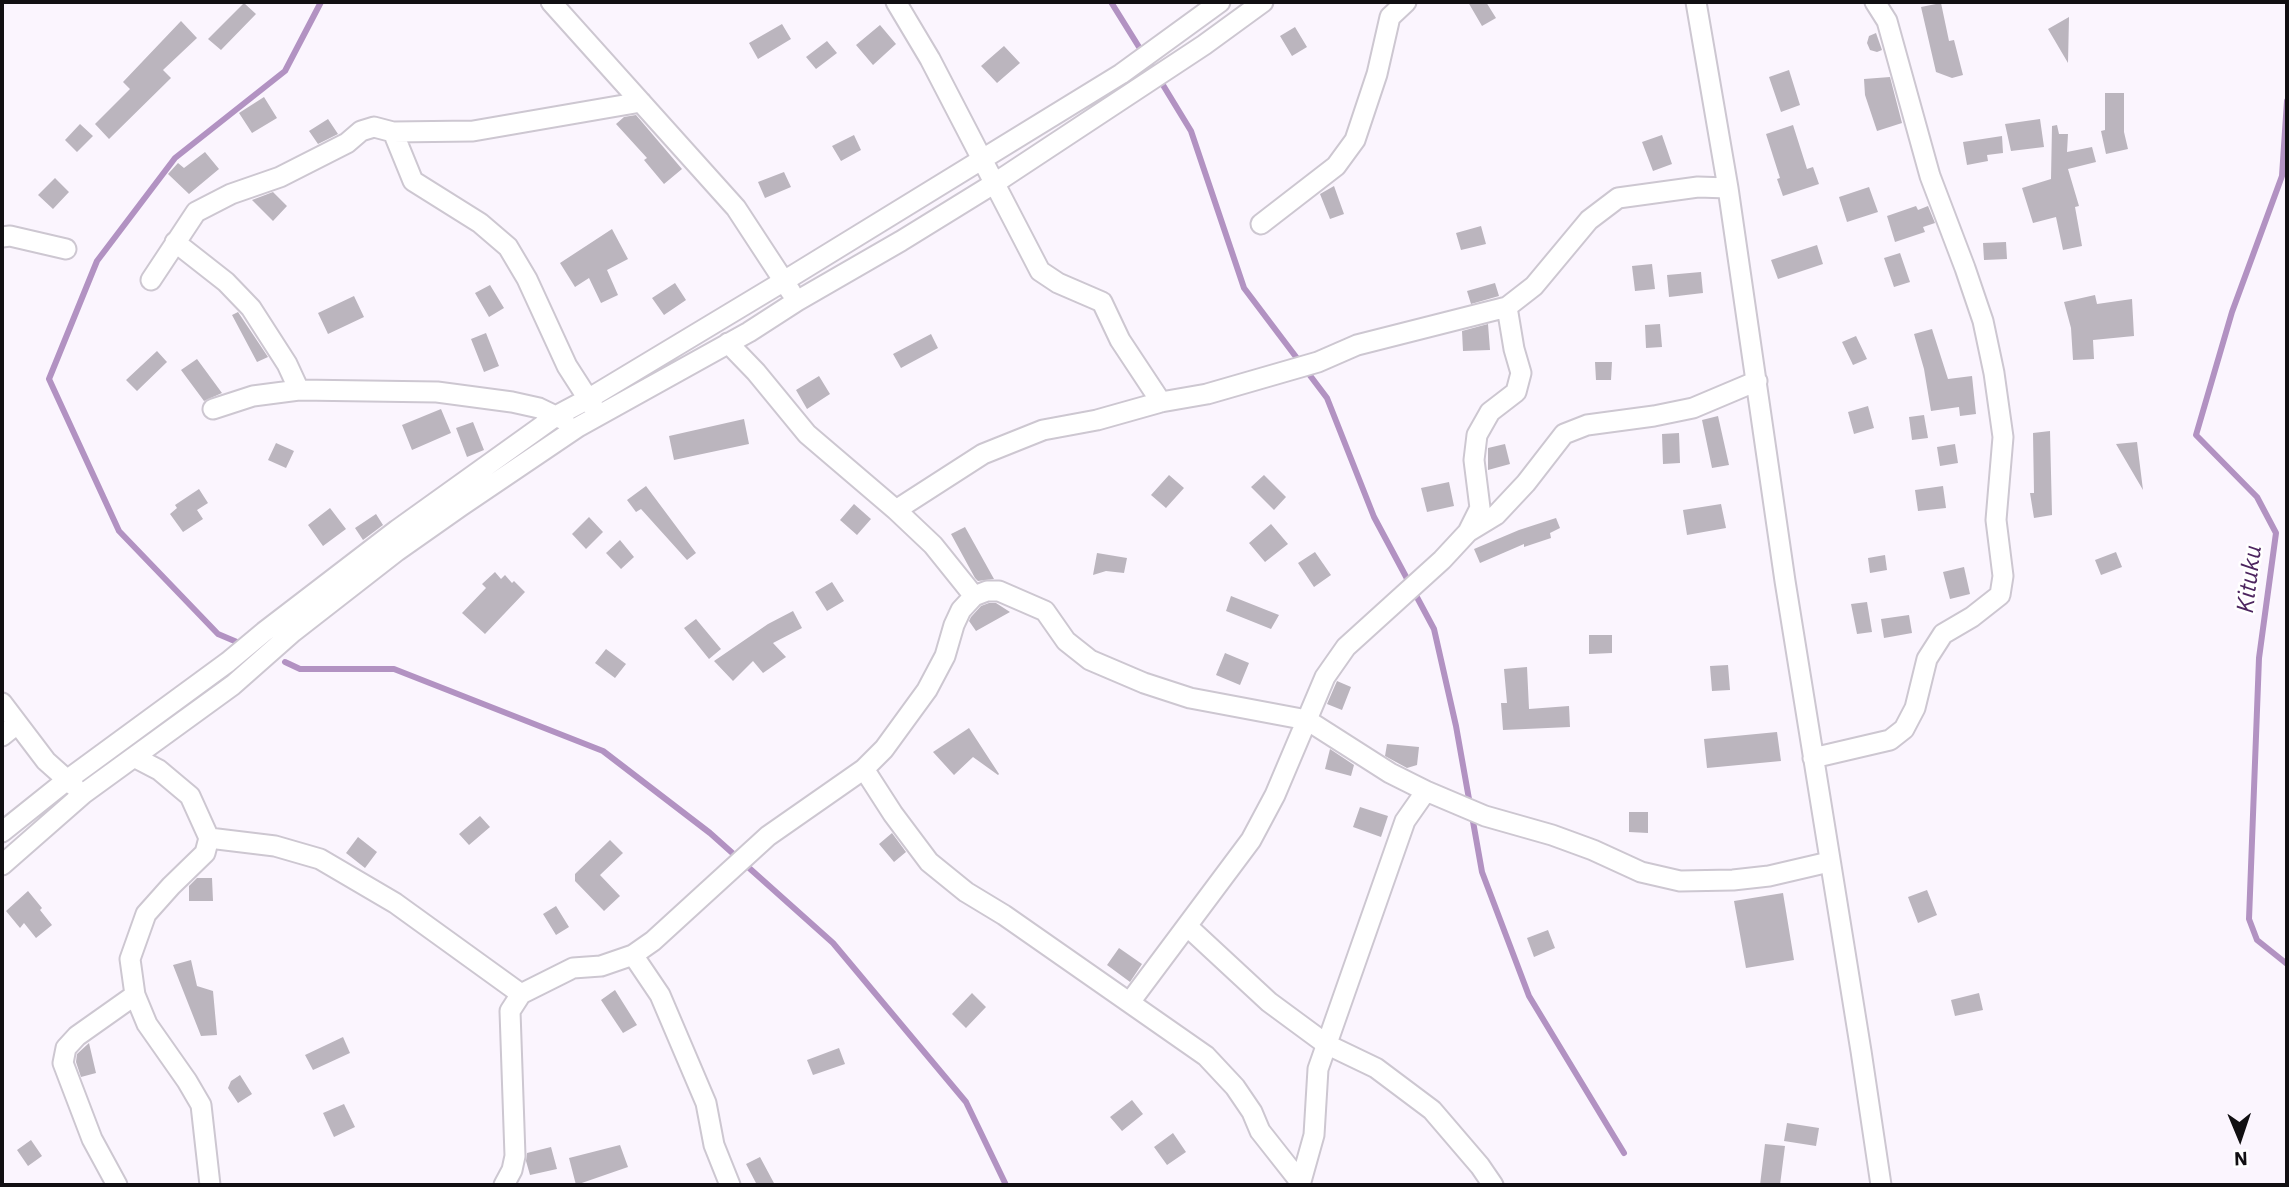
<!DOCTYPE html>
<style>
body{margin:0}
#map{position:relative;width:2289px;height:1187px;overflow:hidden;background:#fbf5fe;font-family:"IBM Plex Sans",sans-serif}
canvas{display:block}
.frame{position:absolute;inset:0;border:4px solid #110f12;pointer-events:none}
.north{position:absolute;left:2205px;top:1103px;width:70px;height:70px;-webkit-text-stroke:5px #fff;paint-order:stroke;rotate:178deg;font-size:19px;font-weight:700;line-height:28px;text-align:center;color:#110f12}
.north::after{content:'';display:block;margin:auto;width:24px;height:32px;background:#110f12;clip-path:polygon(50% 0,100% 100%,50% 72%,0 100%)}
</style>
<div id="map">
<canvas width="2289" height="1187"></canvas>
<div class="frame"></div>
<div class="north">N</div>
</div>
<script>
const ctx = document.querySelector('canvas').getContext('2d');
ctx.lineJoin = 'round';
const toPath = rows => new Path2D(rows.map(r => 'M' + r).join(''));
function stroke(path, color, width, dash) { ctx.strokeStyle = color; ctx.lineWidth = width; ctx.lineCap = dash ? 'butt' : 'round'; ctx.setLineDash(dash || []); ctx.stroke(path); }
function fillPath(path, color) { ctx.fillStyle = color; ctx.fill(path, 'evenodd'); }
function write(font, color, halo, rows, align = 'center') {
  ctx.font = font + ' "IBM Plex Sans",sans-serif'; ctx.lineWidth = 5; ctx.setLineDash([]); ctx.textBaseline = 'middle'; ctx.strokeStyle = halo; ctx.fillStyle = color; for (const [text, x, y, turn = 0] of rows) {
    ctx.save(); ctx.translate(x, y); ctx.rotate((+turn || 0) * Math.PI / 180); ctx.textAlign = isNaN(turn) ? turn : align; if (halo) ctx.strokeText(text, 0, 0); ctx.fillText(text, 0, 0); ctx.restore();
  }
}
const stream = toPath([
 [1111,2,1139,47],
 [1152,67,1191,131,1244,288,1327,398,1374,517,1434,629,1456,726,1482,872,1529,996,1624,1153],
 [2287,101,2282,176,2232,312,2196,435,2257,497,2276,533,2259,658,2249,919,2257,940,2287,964],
 [244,645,218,634,119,531,49,379,97,261,175,158,285,71,321,2],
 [285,662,300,669,394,669,603,751,710,833,833,943,966,1102,1006,1185]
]);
const building = toPath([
 [1468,2,1486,2,1496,18,1482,26],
 [244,3,256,14,221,50,208,39],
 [1941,3,1949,41,1954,40,1963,75,1952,78,1936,72,1921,7],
 [2069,17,2068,63,2048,29],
 [181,21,197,38,163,70,171,78,109,139,95,124,130,89,123,82],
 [782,24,791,39,758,59,749,43],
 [880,25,896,44,873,65,856,45],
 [1295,27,1307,47,1292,56,1280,36],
 [1876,33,1882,50,1877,52,1870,50,1867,43,1869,36],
 [827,41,837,53,816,69,806,57],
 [1004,46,1020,63,997,83,981,66],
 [1789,70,1800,105,1781,112,1769,77],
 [1890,77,1902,123,1877,131,1865,95,1864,79],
 [2105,93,2124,93,2124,132,2128,149,2106,154,2101,131,2105,130],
 [264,97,277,118,252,133,239,113],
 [636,115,682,169,664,184,644,160,647,158,616,124,624,117],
 [328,119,338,134,318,144,309,131],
 [2040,119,2044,147,2011,151,2005,124],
 [80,124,93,136,77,152,65,140],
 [1793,125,1807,169,1813,167,1819,184,1783,196,1777,179,1780,178,1766,134],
 [2057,125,2059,134,2068,134,2067,152,2092,147,2096,162,2068,169,2079,206,2075,207,2082,246,2063,250,2056,217,2033,223,2022,188,2051,179,2052,126],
 [854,135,861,150,841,161,832,146],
 [1662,135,1672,164,1653,171,1642,142],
 [2002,136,2003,153,1987,155,1988,161,1967,165,1963,142],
 [205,152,219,169,189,194,168,174,178,163,184,168],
 [784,172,791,187,765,198,758,182],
 [55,178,69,192,53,209,38,195],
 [1334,186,1344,214,1330,219,1320,194],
 [1869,187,1878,212,1847,222,1839,197],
 [273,192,287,206,273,221,252,200],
 [1916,206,1918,210,1928,206,1935,223,1923,227,1925,232,1895,242,1887,216],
 [1481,226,1486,244,1461,250,1456,233],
 [612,229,628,259,607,270,618,295,601,303,589,278,575,287,560,263],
 [2006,242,2007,259,1984,260,1983,243],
 [1817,245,1823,264,1778,279,1771,260],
 [1900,253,1910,282,1894,287,1884,258],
 [1652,264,1655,289,1635,291,1632,266],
 [1701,272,1703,293,1669,297,1667,275],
 [675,283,686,300,664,315,652,298],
 [1495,283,1499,296,1471,304,1467,291],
 [490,285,504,308,489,317,475,293],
 [2095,295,2097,304,2132,299,2134,336,2093,340,2094,359,2073,360,2071,328,2064,302],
 [354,296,364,317,328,334,318,313],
 [238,312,268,357,257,362,232,315],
 [1488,324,1490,350,1463,351,1462,331],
 [1660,324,1662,347,1646,348,1645,325],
 [1932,329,1948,379,1972,376,1976,414,1960,416,1959,407,1931,411,1924,369,1914,334],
 [486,333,499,366,484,372,471,339],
 [931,334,938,348,901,368,893,354],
 [1856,336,1867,359,1853,365,1842,342],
 [157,351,167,362,137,391,126,380],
 [197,359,222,393,204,401,181,370],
 [1595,362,1612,362,1611,380,1596,380],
 [819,376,830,394,807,409,796,390],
 [1868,406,1874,428,1854,434,1848,412],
 [441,409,451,433,412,450,402,425],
 [1924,415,1928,438,1912,440,1909,417],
 [1718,416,1729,465,1712,468,1702,420],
 [744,419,749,444,674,460,669,436],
 [473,422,484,450,467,457,456,428],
 [2050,431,2052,515,2034,518,2030,493,2034,493,2033,433],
 [1679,433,1680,463,1663,464,1662,434],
 [2137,442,2143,490,2116,444],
 [276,443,294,451,286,468,268,460],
 [1505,444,1510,464,1488,470,1488,448],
 [1955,444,1958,463,1940,466,1937,447],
 [1169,475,1184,488,1166,508,1151,495],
 [1264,475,1286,497,1274,510,1251,487],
 [1449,482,1454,506,1427,512,1421,488],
 [646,486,696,553,687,560,641,509,636,512,627,500],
 [1943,486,1946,508,1918,511,1915,490],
 [199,489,208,503,197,510,203,519,183,532,170,514,177,508,175,505],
 [854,504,871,519,857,535,840,520],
 [1721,504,1726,528,1687,535,1683,510],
 [330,508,346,529,323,546,308,525],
 [376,514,383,525,363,540,355,528],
 [589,517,603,532,586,549,572,534],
 [1556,518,1560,528,1550,533,1551,538,1524,547,1524,544,1480,563,1474,549,1519,530],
 [1271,524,1288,544,1265,562,1249,543],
 [965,527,994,579,978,581,975,578,951,534],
 [620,540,634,557,621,569,606,553],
 [1315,552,1331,575,1314,587,1298,563],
 [2116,552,2122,567,2101,575,2095,560],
 [1097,553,1127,558,1124,573,1106,571,1093,575],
 [1885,555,1887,570,1870,573,1868,558],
 [1964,567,1970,594,1950,599,1943,572],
 [495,572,501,579,505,575,512,583,514,581,525,592,485,634,462,613,486,588,482,584],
 [832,582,844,601,827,611,815,592],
 [1231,596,1279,615,1271,629,1226,611],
 [1867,602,1872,632,1857,634,1851,604],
 [989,603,996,603,1010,612,976,631,969,621,971,617,981,606],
 [793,611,802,628,773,643,786,657,763,673,753,661,733,681,714,661,768,624],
 [1909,615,1912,633,1884,638,1881,619],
 [696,619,721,649,709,659,684,628],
 [1589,635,1612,635,1612,653,1589,654],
 [606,649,626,664,615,678,595,663],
 [1225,653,1249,663,1240,685,1216,675],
 [1728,665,1730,690,1712,691,1710,666],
 [1527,667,1529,709,1569,706,1570,727,1503,730,1501,703,1507,703,1504,669],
 [1337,681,1351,687,1342,710,1327,704],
 [969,728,999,774,998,775,973,757,954,775,933,752],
 [1777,732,1781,761,1707,768,1704,739],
 [1387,744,1419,747,1417,765,1407,768,1385,756],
 [1330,749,1354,765,1351,776,1325,769],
 [1360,807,1388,816,1381,837,1353,827],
 [1629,812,1648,812,1648,833,1629,832],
 [480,816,490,827,469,845,459,834],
 [892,833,906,852,894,862,879,844],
 [358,837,377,852,365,868,346,853],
 [610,840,623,853,600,875,620,896,604,911,575,881,575,874],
 [197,878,212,878,213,901,189,901,189,886],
 [1927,890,1937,915,1918,923,1908,897],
 [28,891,42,908,40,910,52,925,36,938,24,923,20,928,6,911],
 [1783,893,1794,960,1746,968,1734,901],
 [556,906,569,927,556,935,543,914],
 [1548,930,1555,948,1534,957,1527,938],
 [1119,948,1142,964,1130,982,1107,965],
 [191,960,197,986,213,991,217,1035,201,1036,173,965],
 [615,990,637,1025,623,1033,601,1000],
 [972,993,986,1007,966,1028,952,1014],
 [1979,993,1983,1010,1955,1016,1951,1000],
 [343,1037,350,1053,313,1070,305,1055],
 [89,1043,96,1073,81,1077,76,1062,77,1054],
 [839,1048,845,1064,813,1075,807,1060],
 [240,1075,252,1094,238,1103,228,1088,231,1081],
 [1132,1100,1143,1114,1122,1131,1110,1117],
 [344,1104,355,1127,334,1137,323,1113],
 [1787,1123,1819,1128,1816,1146,1784,1141],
 [1173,1133,1186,1152,1167,1165,1154,1147],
 [31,1140,42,1156,28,1166,17,1150],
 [1765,1144,1785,1146,1780,1185,1760,1185],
 [620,1145,628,1167,576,1185,569,1158],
 [551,1147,557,1169,530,1175,526,1161,527,1153],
 [760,1157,775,1185,757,1185,746,1164]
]);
const minor = toPath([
 [551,2,736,208,791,292],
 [896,2,930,59,1040,271,1058,283,1102,302,1120,340,1161,402],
 [1696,2,1728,188,1785,581,1861,1051,1881,1185],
 [393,132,413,181,480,223,508,247,527,279,567,366,594,408],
 [1261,224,1336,166,1355,140,1377,74,1390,17,1406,2],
 [2,237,10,236,66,249],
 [175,242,226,282,251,308,287,364,299,390],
 [151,280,196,212,231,194,280,177,347,143,361,131,374,127,393,132,473,131,641,102],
 [728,343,756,372,807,434,896,510,933,545,974,596],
 [213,409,253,396,299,390,437,392,512,402,539,408,564,420],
 [896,510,983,454,1043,430,1097,420,1161,402,1207,394,1318,362,1357,345,1507,307,1534,286,1589,220,1618,198,1698,187,1728,188],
 [1468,532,1496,515,1526,483,1564,434,1587,425,1654,416,1693,408,1757,381],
 [2,703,46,761,74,786],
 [2,736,17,724],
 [134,757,159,770,190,796,209,838,205,853,171,886,146,914,130,959,135,995,147,1024,187,1081,201,1105,210,1185],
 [1813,758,1890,740,1904,729,1915,708,1927,659,1943,634,1972,617,2000,595,2003,576,1996,520,2003,437,1994,373,1983,321,1965,268,1930,176,1887,21,1875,2],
 [864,769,893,814,929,862,966,892,1004,915,1206,1056,1235,1087,1252,1112,1260,1131,1301,1183],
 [2,832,67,780,228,662,264,632,397,530,556,416,588,399,784,281,1121,74,1220,2],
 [209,838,275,846,320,859,395,903,521,994],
 [2,865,83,794,233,685,293,632,397,551,461,506,578,427,749,332,797,301,901,241,995,183,1204,45,1263,2],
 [1187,926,1269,1002,1326,1044,1376,1068,1432,1110,1480,1166,1493,1185],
 [633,955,660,995,706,1103,714,1145,730,1185],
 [1130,1002,1251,840,1275,795,1325,677,1346,647,1442,560,1468,532,1480,508,1474,460,1477,435,1490,412,1516,392,1521,373,1514,349,1507,307],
 [117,1185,92,1139,63,1063,66,1048,77,1036,135,995],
 [504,1185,512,1170,515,1156,510,1011,521,994,573,968,601,966,633,955,653,941,768,836,864,769,884,749,927,690,945,656,954,625,961,610,974,596,987,591,999,591,1045,611,1066,641,1090,660,1144,683,1190,698,1307,720,1390,773,1426,791,1485,816,1552,835,1593,850,1641,872,1680,881,1733,880,1769,876,1829,862],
 [1300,1185,1314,1135,1318,1069,1405,821,1426,791]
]);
const waterNames = [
 ["Kituku",2250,579,-83]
];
stroke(stream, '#b292c2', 6);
fillPath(building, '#bbb5be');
stroke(minor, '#cdc7d1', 23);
stroke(minor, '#fff', 19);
write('italic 24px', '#4c245f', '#fff', waterNames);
</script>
